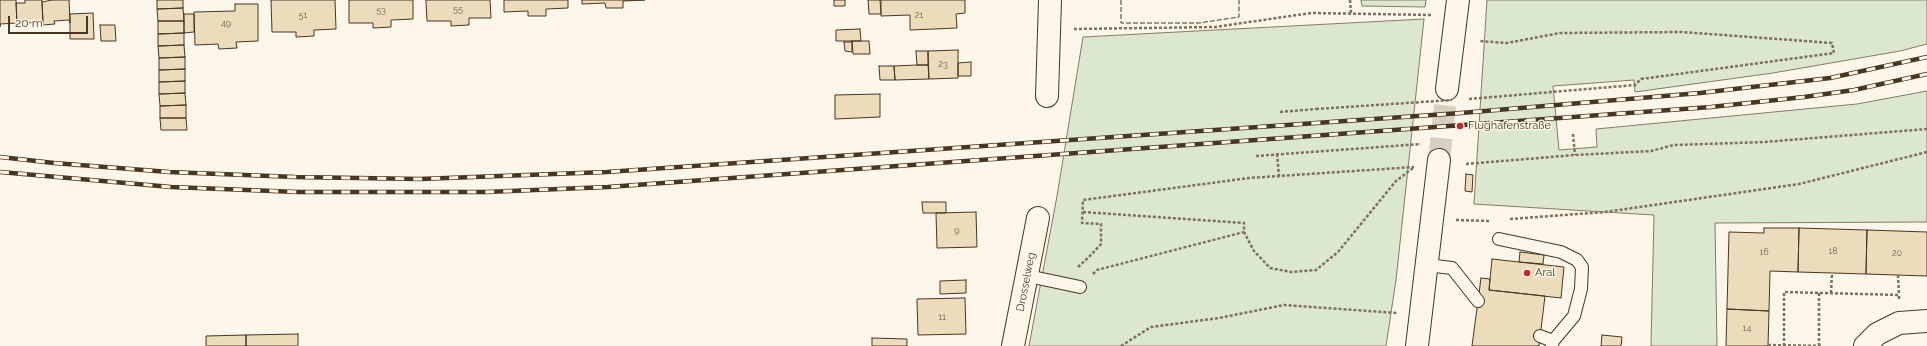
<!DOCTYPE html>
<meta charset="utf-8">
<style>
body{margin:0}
#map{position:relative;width:1927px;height:346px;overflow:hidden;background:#fbf6e9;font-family:Raleway,sans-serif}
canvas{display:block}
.scale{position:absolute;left:8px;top:16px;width:80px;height:18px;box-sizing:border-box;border:2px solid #4a3520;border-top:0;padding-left:5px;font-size:12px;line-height:14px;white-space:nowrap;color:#4a3520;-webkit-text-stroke:3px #fbf6e9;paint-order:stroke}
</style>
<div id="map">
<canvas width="1927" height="346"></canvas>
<div class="scale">20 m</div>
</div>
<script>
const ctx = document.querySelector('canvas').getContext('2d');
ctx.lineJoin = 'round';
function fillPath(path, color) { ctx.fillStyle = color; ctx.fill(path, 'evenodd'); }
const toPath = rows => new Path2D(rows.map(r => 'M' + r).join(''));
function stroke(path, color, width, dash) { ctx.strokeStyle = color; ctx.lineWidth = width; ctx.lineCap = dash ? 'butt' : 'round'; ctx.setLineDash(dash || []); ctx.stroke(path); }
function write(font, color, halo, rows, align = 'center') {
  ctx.font = font + ' Raleway,sans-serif'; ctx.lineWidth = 3; ctx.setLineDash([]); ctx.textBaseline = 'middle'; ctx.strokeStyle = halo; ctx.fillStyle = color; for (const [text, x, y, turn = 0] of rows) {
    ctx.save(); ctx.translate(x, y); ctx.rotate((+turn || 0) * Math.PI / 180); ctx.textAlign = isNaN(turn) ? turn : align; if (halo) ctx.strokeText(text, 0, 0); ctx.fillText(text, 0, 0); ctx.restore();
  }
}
const green = toPath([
 [1361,0,1426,0,1425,7,1362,6,1361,0],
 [1487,0,1927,0,1927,44,1900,51,1773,73,1635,92,1634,80,1553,86,1559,150,1597,147,1596,129,1857,104,1927,91,1927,222,1715,223,1717,346,1651,346,1654,215,1474,204,1487,0],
 [1424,19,1396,280,1386,346,1029,346,1057,196,1083,37,1424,19]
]);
const building = toPath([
 [0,0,16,0,17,23,0,24,0,27,0,0],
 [25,0,42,0,43,22,27,23,27,25,17,26,16,3,25,3,25,0],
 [52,0,69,0,70,23,69,20,54,21,55,24,43,25,42,2,52,0],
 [157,0,183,0,183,8,157,9,157,0],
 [271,0,335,0,336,29,314,30,314,36,296,37,296,32,272,32,271,0],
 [349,0,413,0,413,19,391,20,391,27,373,28,373,23,349,23,349,0],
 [426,0,490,0,491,18,469,18,469,25,451,26,451,21,427,21,426,0],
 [504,0,568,0,568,8,546,9,546,16,528,16,528,11,504,12,504,0],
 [582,0,645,0,623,1,623,8,606,8,605,3,582,4,582,0],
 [834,0,845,0,845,6,834,6,834,0],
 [868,0,880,0,881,14,869,14,868,0],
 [881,0,965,0,965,13,956,14,957,28,910,30,910,15,881,16,881,0],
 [235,4,258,4,258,41,236,42,237,48,219,49,218,44,195,45,194,12,235,11,235,4],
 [183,8,184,21,158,21,157,9,183,8],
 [93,13,94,39,70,39,70,14,93,13],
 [184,14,194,14,194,32,184,33,184,14],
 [158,21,184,21,184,33,158,34,158,21],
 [100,25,115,25,116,41,101,41,100,25],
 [860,29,861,41,836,41,836,30,860,29],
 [184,33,184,45,158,46,158,34,184,33],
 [852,41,869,41,870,54,853,54,852,41],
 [844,42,852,42,852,52,845,51,844,42],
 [184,45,185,57,159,58,158,46,184,45],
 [958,50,958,78,929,79,928,51,958,50],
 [916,51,928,51,928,65,917,65,916,51],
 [185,57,185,69,159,70,159,58,185,57],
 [971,62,971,76,958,76,958,63,971,62],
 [917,65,928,65,929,79,895,80,894,66,917,65],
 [879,66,894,66,895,80,880,80,879,66],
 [185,69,185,81,159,82,159,70,185,69],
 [185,81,185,93,159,94,159,82,185,81],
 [185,93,186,105,160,106,159,94,185,93],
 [880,94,880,117,835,119,835,95,880,94],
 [186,105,186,118,160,118,160,106,186,105],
 [160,118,186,118,187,130,161,130,160,118],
 [1466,174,1473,175,1472,192,1465,191,1466,174],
 [922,202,946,202,946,213,923,213,922,202],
 [976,212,977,247,937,248,936,213,976,212],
 [1764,228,1799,228,1798,272,1770,271,1769,311,1727,309,1729,232,1764,233,1764,228],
 [1799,228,1867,230,1866,274,1798,272,1799,228],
 [1867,230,1927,232,1927,276,1866,274,1867,230],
 [1520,252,1544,255,1543,264,1519,262,1520,252],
 [1492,259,1564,267,1561,298,1489,290,1492,259],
 [1481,278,1490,279,1489,290,1545,296,1539,346,1472,346,1481,278],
 [966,280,966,293,940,294,940,281,966,280],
 [965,298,966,334,918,335,917,299,965,298],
 [1727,309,1769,311,1768,346,1726,346,1727,309],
 [298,334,298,346,246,346,246,335,298,334],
 [246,335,246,346,206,346,206,336,246,335],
 [1602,335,1622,337,1621,346,1601,346,1602,335],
 [872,338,907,339,907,346,872,346,872,338]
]);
const secondaryTunnel = toPath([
 [1439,160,1447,89]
]);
const path = toPath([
 [1350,0,1351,13],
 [1074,29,1215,27,1311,13,1432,15],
 [1469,99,1635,85,1641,79,1834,53,1832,43,1682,32,1560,33,1507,43,1479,41],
 [1280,112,1316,109],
 [1573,134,1575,155],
 [1277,154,1279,176],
 [1256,156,1421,144],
 [1466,164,1575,155,1651,151,1674,145,1764,142,1927,129],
 [1083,212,1244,223,1244,232,1254,251,1270,268,1291,272,1316,270,1338,252,1396,181,1413,168],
 [1510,219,1605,212,1799,184,1927,152],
 [1456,220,1489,221],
 [1078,267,1089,257,1101,244,1101,224,1082,223,1083,200,1249,178,1414,167],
 [1093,274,1097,270,1244,232],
 [1898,275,1899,295],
 [1819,293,1819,345],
 [1831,293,1832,273],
 [1768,345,1823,346],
 [1121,346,1151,327,1219,318,1284,305,1397,313],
 [1784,346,1784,292,1899,295,1899,299]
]);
const lane = toPath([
 [1499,239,1561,252,1577,260,1582,267,1581,289,1574,316,1553,341,1552,346],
 [1427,265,1452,268,1478,301],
 [1028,276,1080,287],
 [1540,336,1553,341]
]);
const street = toPath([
 [1047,96,1050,0],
 [1013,346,1038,218],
 [1865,346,1877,334,1899,323,1927,321]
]);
const secondary = toPath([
 [1447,89,1458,0],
 [1417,346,1439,160]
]);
const rail = toPath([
 [0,157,54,163,169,172,295,177,420,179,607,172,1461,113,1700,93,1830,78,1927,57],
 [0,172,171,187,298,192,486,192,608,187,1711,107,1804,97,1854,90,1927,74]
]);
const pathBridge = toPath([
 [1316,109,1452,100]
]);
const fence = toPath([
 [1121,0,1121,23,1199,23,1239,17,1239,0]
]);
const markers = [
 [1460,126,4,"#c62828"],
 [1527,273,4,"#c62828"]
];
const numberNames = [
 ["55",458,9],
 ["53",381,10],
 ["51",303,15],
 ["21",919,15],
 ["49",226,23],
 ["23",943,64],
 ["9",957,230],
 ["18",1833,251],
 ["16",1764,252],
 ["20",1897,253],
 ["11",942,317],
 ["14",1747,328]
];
const poiNames = [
 ["Flughafenstraße",1468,126],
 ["Aral",1535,273]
];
const streetNames = [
 ["Drosselweg",1026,282,-79]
];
fillPath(green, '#dce7d0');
stroke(green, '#887966', 1);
fillPath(building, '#ecdcbc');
stroke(building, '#4a3520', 1);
stroke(secondaryTunnel, '#d8cfc1', 22, [22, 11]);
stroke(lane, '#4a3520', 14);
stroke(street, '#4a3520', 24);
stroke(secondary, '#4a3520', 24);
stroke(path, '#7f6f5c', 2.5, [3, 2]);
stroke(lane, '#fbf6e9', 12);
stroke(street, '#fbf6e9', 22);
stroke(secondary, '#fbf6e9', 22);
stroke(rail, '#4a3520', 4.5);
stroke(rail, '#fbf6e9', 3, [9]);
stroke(pathBridge, '#7f6f5c', 2.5, [3, 2]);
stroke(fence, '#4a3520', 1, [5, 2]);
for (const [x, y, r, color] of markers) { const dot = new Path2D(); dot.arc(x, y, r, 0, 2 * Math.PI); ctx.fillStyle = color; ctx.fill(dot); stroke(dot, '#fbf6e9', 1.5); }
write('9px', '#725f47', null, numberNames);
write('11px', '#4a3520', '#fbf6e9', poiNames, 'left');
write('11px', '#4a3520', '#fbf6e9', streetNames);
</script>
